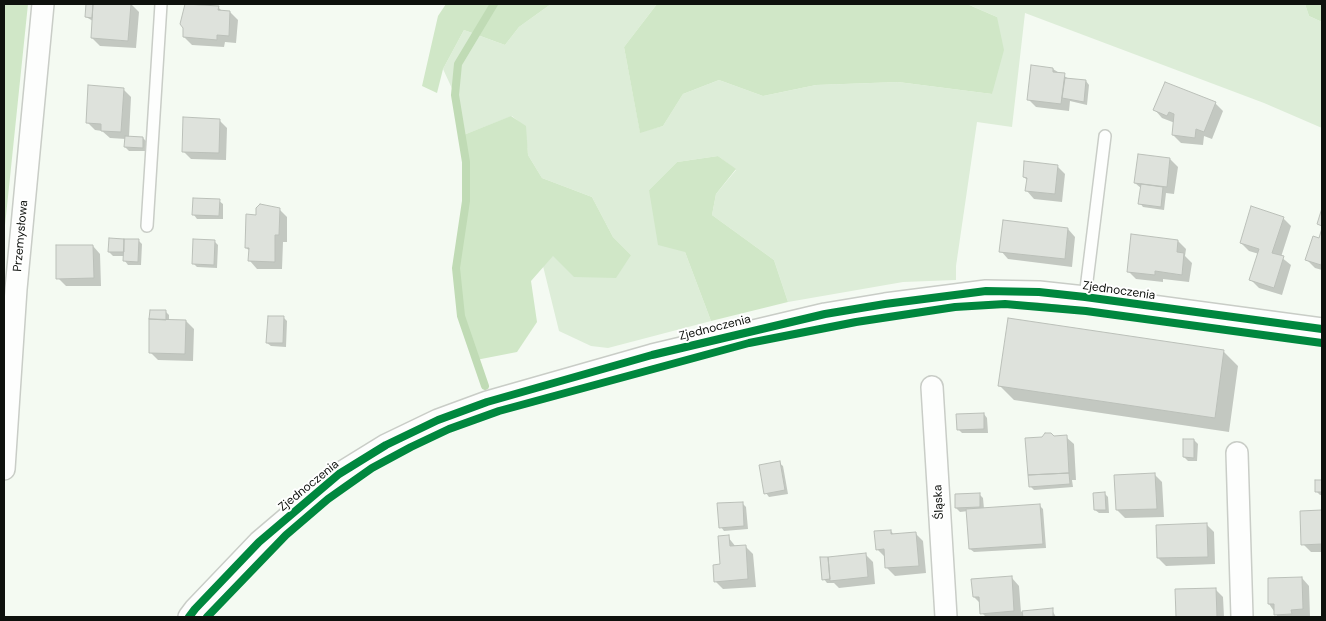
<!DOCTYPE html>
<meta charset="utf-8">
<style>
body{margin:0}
#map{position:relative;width:1326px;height:621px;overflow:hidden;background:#f4faf2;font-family:"DM Sans",sans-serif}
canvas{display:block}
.frame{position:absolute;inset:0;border:5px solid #0e110d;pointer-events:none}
</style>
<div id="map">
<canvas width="1326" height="621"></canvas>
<div class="frame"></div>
</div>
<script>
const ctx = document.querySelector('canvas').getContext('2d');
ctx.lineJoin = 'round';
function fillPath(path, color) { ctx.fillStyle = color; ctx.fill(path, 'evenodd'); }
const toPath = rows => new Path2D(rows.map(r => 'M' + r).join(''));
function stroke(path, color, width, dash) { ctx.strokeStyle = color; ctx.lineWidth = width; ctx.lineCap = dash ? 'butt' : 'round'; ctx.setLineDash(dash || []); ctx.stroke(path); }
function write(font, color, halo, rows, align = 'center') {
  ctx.font = font + ' "DM Sans",sans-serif'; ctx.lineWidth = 4; ctx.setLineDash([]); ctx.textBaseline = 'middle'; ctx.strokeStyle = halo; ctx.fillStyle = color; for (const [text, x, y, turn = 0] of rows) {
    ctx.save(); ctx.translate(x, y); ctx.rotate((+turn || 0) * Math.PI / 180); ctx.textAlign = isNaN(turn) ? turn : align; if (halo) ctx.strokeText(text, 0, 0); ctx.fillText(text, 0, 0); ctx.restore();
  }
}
const green = toPath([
 [551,4,657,4,624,47,640,132,663,126,683,94,719,80,763,96,816,85,898,82,992,94,997,17,967,4,1305,4,1309,16,1322,22,1322,128,1264,103,1025,13,1012,127,977,122,956,266,956,280,903,282,788,302,774,260,712,215,716,194,736,170,718,156,677,162,649,190,685,252,711,321,608,348,591,346,559,331,543,266,553,255,631,255,613,237,592,197,542,178,528,155,525,127,512,116,461,136,455,95,443,69,464,30,505,45,519,27]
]);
const forest = toPath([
 [4,4,28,4,4,235],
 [446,4,551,4,519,27,505,45,464,30,443,69,437,93,422,86,438,16],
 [657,4,967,4,997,17,1004,50,992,94,898,82,816,85,763,96,719,80,683,94,663,126,640,133,624,47],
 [1305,4,1322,4,1322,22,1309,16],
 [511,116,526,126,528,155,542,178,592,197,613,237,631,255,616,278,574,277,553,256,531,281,537,322,517,352,476,360,461,316,456,268,466,201,466,162,461,136],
 [718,156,736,169,716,194,712,215,774,260,788,302,711,321,685,252,658,245,649,190,677,162]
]);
const shadow = toPath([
 [87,4,131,4,139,12,136,48,100,46,92,38,93,21,86,17],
 [218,7,223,12,230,12,238,20,236,43,225,42,224,47,192,45,184,37],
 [1053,69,1069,79,1086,81,1089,85,1087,105,1070,101,1069,111,1036,107,1028,99],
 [123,89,131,97,129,137,143,138,146,141,146,151,129,151,125,147,126,139,110,138,102,131,95,130,87,122],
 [1215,103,1223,111,1212,139,1204,136,1203,145,1181,143,1173,135,1175,123,1162,118,1155,110],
 [219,120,227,128,226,160,191,159,183,151],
 [1170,159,1178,167,1174,194,1166,193,1164,210,1143,207,1140,203,1142,189,1135,183],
 [1057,166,1065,174,1062,202,1034,199,1027,191,1028,181,1024,177],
 [219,201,223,204,223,219,197,219,194,215],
 [279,209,287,217,287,242,283,242,282,269,257,269,250,261,250,251,246,248,257,216],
 [1283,218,1291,226,1281,257,1291,265,1282,295,1259,288,1251,280,1259,254,1249,251,1241,243],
 [1068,229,1075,237,1072,267,1008,259,1001,251],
 [1322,232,1322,270,1315,268,1307,260],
 [139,241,142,244,141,265,128,265,125,261,125,256,113,256,109,252],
 [214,241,218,245,217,268,197,267,194,264],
 [1178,241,1186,249,1185,256,1192,263,1189,282,1163,279,1163,282,1136,279,1128,271],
 [93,246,100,254,101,286,66,286,58,278],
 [165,311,169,315,169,321,186,321,194,329,193,361,158,360,150,352],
 [283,317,287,321,286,347,271,346,267,343],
 [1224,352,1238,366,1229,432,1014,400,999,385],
 [984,414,987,418,988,433,962,433,958,429],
 [1054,437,1066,437,1074,444,1076,480,1072,480,1073,487,1034,490,1030,486],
 [1194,440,1198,444,1197,461,1188,461,1184,457],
 [779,463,783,466,788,494,769,497,766,493],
 [1154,474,1162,482,1164,517,1125,518,1117,510],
 [1322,481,1322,495,1320,495,1316,491,1316,482],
 [1104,493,1108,497,1109,513,1099,513,1095,510],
 [979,494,983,498,984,509,1040,506,1043,509,1046,548,974,552,970,549,968,511,960,512,956,508],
 [742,503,746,507,748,529,724,531,721,527],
 [1322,511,1322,552,1311,552,1303,544,1301,512],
 [1206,524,1214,532,1215,564,1166,566,1158,558],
 [891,531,894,535,915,533,923,541,926,573,895,576,887,568,886,558,877,549],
 [728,537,736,547,745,546,753,554,756,587,723,589,715,581],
 [865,554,873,562,875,584,839,588,834,583,827,583,824,579],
 [1012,578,1019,586,1021,612,1052,610,1056,617,986,617,982,613,981,604,974,597],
 [1302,578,1309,586,1310,617,1278,617,1269,604],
 [1215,589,1223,597,1224,617,1177,617,1176,590]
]);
const stream = toPath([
 [485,386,461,316,456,268,466,201,466,162,455,95,458,64,494,4]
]);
const building = toPath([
 [86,4,93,4,92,18,85,17,86,4],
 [93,4,131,4,128,41,91,38,93,4],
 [185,4,219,6,218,10,230,11,229,36,217,35,217,40,183,37,183,28,180,24,185,4],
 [1031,65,1053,68,1053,72,1065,73,1061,104,1027,100,1031,65],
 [1065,78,1086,80,1084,102,1062,98,1065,78],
 [1165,82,1216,102,1204,132,1196,129,1195,138,1172,135,1174,114,1169,112,1167,116,1153,110,1165,82],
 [88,85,124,88,121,132,101,131,101,124,86,123,88,85],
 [183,117,220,119,219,153,182,152,183,117],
 [125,136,143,137,143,148,124,147,125,136],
 [1138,154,1170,158,1167,187,1134,183,1138,154],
 [1024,161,1058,165,1055,194,1025,191,1027,178,1023,177,1024,161],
 [1141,184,1163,187,1161,207,1138,204,1141,184],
 [193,198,220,199,219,216,192,215,193,198],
 [260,204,280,208,279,235,275,235,275,262,248,261,249,248,245,248,246,214,256,215,256,208,260,204],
 [1251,206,1284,217,1272,253,1284,256,1274,288,1249,280,1259,249,1240,243,1251,206],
 [1322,208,1322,226,1317,224,1322,208],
 [1003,220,1068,228,1065,259,999,252,1003,220],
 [1322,228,1322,261,1321,265,1305,260,1313,236,1319,238,1322,228],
 [1131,234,1178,240,1177,252,1184,253,1182,275,1155,271,1155,275,1127,272,1131,234],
 [109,238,124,239,124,252,108,252,109,238],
 [124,239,139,239,138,262,123,261,124,239],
 [193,239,215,240,214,265,192,264,193,239],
 [56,245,93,245,94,278,56,279,56,245],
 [150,310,166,310,166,320,149,319,150,310],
 [268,316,284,316,283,343,266,343,268,316],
 [1008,318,1224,350,1215,418,998,386,1008,318],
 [149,319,186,320,185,354,149,353,149,319],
 [984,413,984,429,957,430,956,414,984,413],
 [1045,433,1051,433,1054,436,1067,435,1069,473,1028,475,1025,438,1042,437,1045,433],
 [1183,439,1194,439,1194,458,1183,457,1183,439],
 [780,461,785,490,764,494,759,465,780,461],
 [1069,473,1070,484,1029,487,1028,475,1069,473],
 [1155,473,1157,509,1116,510,1114,475,1155,473],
 [1315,480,1322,480,1322,492,1315,492,1315,480],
 [1105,492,1106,510,1094,510,1093,493,1105,492],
 [980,493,980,507,955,508,955,494,980,493],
 [743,502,744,526,719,528,717,503,743,502],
 [1040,504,1043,544,969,549,966,509,1040,504],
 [1322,510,1322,544,1301,545,1300,511,1322,510],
 [1207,523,1208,557,1157,558,1156,525,1207,523],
 [891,530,891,534,916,532,919,566,885,568,884,549,876,550,874,531,891,530],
 [729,535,730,546,746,545,748,579,714,582,713,565,720,564,718,536,729,535],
 [866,553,868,577,830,581,828,557,866,553],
 [820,557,828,557,830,579,822,580,820,557],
 [1012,576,1014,611,980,614,979,597,973,597,971,579,1012,576],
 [1302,577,1303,609,1291,610,1292,614,1274,615,1274,604,1268,604,1268,578,1302,577],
 [1216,588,1217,617,1176,617,1175,589,1216,588],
 [1053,608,1053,617,1023,617,1022,611,1053,608]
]);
const service = toPath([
 [147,226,161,4],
 [1085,297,1105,136]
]);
const minor = toPath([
 [932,387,946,617],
 [1237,453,1242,617],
 [4,469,16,289,43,4],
 [189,617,195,609,259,542,339,474,386,445,438,420,487,402,652,355,825,314,885,304,986,291,1039,292,1085,297,1322,329]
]);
const cycleway = toPath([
 [189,617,195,609,259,542,339,474,386,445,438,420,487,402,652,355,825,314,885,304,986,291,1039,292,1085,297,1322,329],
 [207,617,286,535,328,499,372,468,411,447,449,429,499,411,749,343,856,322,955,307,1005,304,1086,311,1322,343]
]);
const streetNames = [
 ["Przemysłowa",21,236,-85],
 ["Zjednoczenia",1119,291,8],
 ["Zjednoczenia",715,328,-14],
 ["Zjednoczenia",309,486,-39],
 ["Śląska",939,502,-93]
];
fillPath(green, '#ddedd8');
fillPath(forest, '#d0e7c7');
fillPath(shadow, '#0003');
stroke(stream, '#c0dbb5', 8);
fillPath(building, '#dee2dc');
stroke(building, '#bbc0b9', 1);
stroke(service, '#c9cdc7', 14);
stroke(minor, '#c9cdc7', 24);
stroke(service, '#fdfefd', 11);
stroke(minor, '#fdfefd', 21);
stroke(cycleway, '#00873e', 8);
write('12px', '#0e110d', '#fff', streetNames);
</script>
